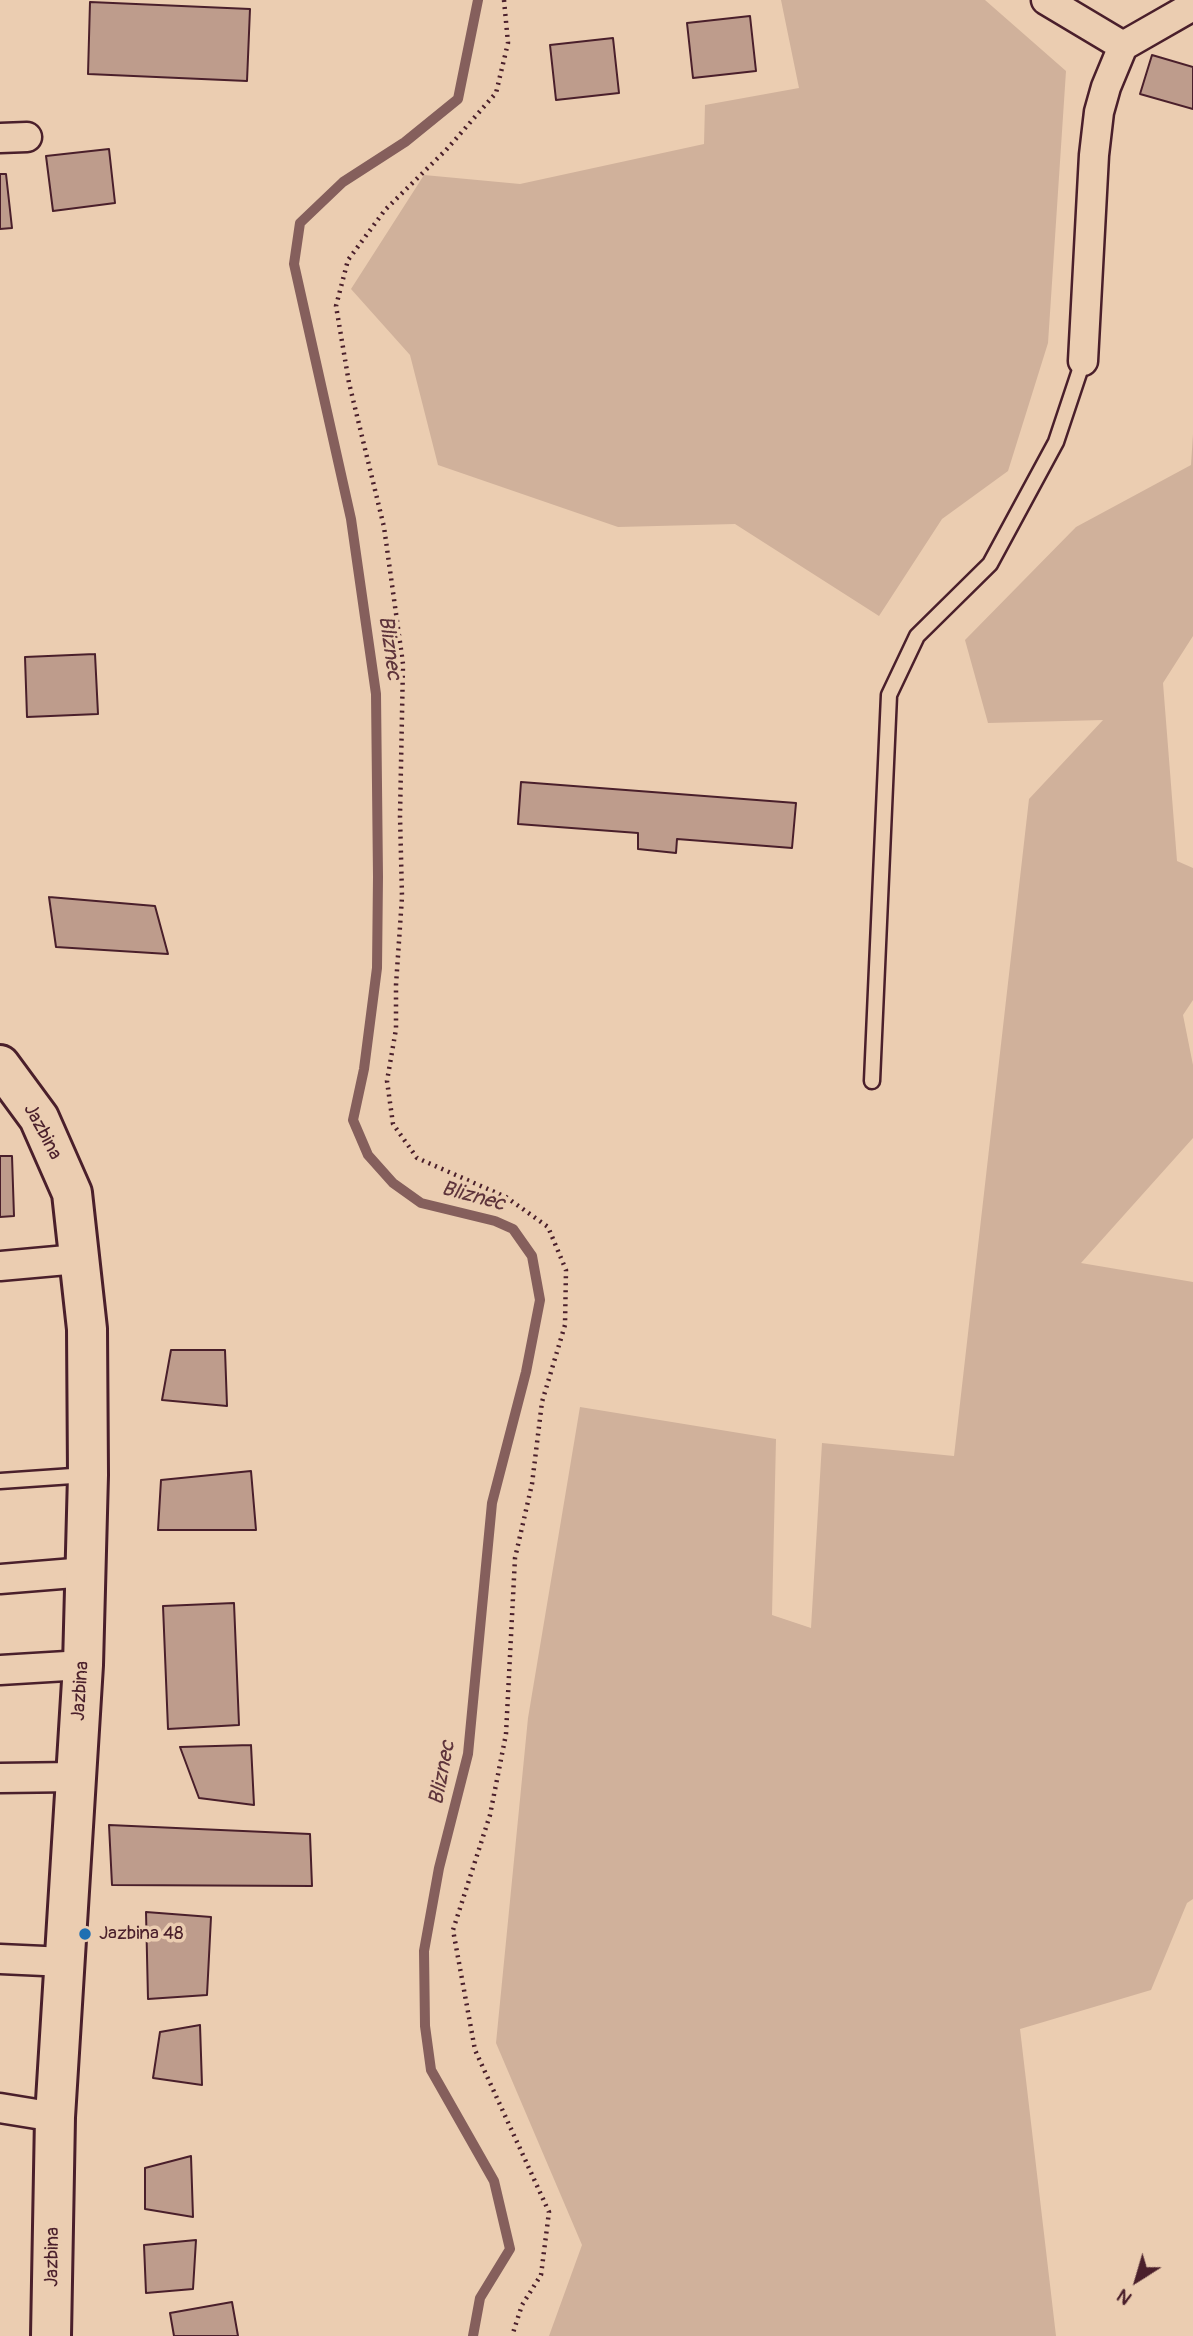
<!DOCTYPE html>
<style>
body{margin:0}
#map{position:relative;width:1193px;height:2336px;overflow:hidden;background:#ebcdb1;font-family:Pangolin,sans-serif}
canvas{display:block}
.north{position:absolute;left:1102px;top:2245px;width:70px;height:70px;-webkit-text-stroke:5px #ebcdb1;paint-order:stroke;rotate:217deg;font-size:19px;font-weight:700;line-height:28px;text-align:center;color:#4a1f2b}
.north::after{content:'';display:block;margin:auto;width:24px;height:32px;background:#4a1f2b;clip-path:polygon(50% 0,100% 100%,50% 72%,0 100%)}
</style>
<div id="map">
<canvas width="1193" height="2336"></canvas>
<div class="north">N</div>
</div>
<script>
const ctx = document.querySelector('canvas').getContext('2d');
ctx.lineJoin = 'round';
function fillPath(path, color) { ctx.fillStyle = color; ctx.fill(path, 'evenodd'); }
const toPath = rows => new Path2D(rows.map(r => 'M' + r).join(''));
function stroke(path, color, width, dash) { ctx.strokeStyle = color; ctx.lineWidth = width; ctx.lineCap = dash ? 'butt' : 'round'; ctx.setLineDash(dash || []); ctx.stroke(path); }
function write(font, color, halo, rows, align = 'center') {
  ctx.font = font + ' Pangolin,sans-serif'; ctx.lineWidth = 7; ctx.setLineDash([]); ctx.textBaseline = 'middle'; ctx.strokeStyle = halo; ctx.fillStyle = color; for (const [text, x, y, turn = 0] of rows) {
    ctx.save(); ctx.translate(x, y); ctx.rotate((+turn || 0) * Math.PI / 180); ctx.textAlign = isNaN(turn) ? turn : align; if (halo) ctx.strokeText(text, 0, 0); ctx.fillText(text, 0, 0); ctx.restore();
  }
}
const green = toPath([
 [781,0,985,0,1066,71,1048,343,1008,471,942,519,879,616,735,524,618,527,438,465,410,355,351,289,424,175,520,184,704,144,705,105,799,88],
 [1193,434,1193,636,1163,683,1177,861,1193,868,1193,1000,1183,1015,1193,1065,1193,1138,1081,1263,1193,1282,1193,1899,1187,1903,1151,1990,1020,2029,1056,2336,549,2336,582,2245,496,2043,528,1718,580,1407,776,1439,772,1615,811,1628,822,1443,954,1456,1029,799,1103,720,988,723,965,640,1076,527,1191,465]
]);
const stream = toPath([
 [473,2336,480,2298,510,2249,494,2181,431,2070,425,2026,424,1951,439,1868,468,1754,492,1503,526,1372,540,1300,532,1256,513,1229,495,1221,421,1203,393,1183,368,1155,353,1120,364,1069,377,968,378,877,376,694,351,519,294,264,300,223,343,182,405,142,458,99,478,0]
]);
const building = toPath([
 [90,2,250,9,247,81,88,74,90,2],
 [750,16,756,71,693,78,687,23,750,16],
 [613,38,619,93,556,100,550,45,613,38],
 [1152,55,1193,67,1193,109,1140,94,1152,55],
 [109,149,115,203,53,211,46,156,109,149],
 [0,174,6,174,12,228,0,229,0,174],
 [95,654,98,714,27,717,25,657,95,654],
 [521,782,796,803,792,848,677,839,676,853,638,849,638,833,518,824,521,782],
 [49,897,155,906,168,954,56,947,49,897],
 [0,1156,12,1156,14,1216,0,1217,0,1156],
 [171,1350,225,1350,227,1406,162,1400,171,1350],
 [251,1471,256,1530,158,1530,161,1480,251,1471],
 [234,1603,239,1725,168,1729,163,1606,234,1603],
 [251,1745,254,1805,199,1798,180,1747,251,1745],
 [109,1825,310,1834,312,1886,112,1885,109,1825],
 [146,1912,211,1917,207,1995,148,1999,146,1912],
 [200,2025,202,2085,153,2078,160,2032,200,2025],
 [191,2156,193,2217,145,2209,145,2168,191,2156],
 [196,2240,193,2289,146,2293,144,2245,196,2240],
 [232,2302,238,2336,174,2336,170,2313,232,2302]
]);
const path = toPath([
 [504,0,508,43,496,93,446,150,385,210,348,260,336,306,349,383,384,527,403,664,400,816,402,897,396,985,396,1029,387,1081,393,1124,417,1158,506,1197,548,1227,566,1270,565,1325,542,1402,532,1484,515,1558,506,1734,490,1815,453,1930,475,2050,549,2212,541,2275,522,2305,512,2336]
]);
const lane = toPath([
 [872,1081,889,695,917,636,990,564,1056,442,1083,361],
 [0,1481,87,1475]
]);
const street = toPath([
 [1046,0,1123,46],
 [0,138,27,137],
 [1083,361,1094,155,1099,112,1106,87,1123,46,1193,6],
 [0,1266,78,1259],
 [0,1579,86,1572],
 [0,1670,83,1665],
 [0,1778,75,1777],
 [0,1959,66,1962],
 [0,2108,55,2117]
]);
const secondary = toPath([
 [0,1065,39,1118,72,1193,87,1329,88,1475,83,1665,55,2117,51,2336]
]);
const markers = [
 [85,1934,7,"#1f6fb2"]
];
const streetNames = [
 ["Jazbina",42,1132,62],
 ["Jazbina",81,1691,-86],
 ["Jazbina",53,2257,-89]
];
const poiNames = [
 ["Jazbina 48",99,1934]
];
const waterNames = [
 ["Bliznec",389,648,82],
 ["Bliznec",473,1197,15],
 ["Bliznec",443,1773,-79]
];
fillPath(green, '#d0b19b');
stroke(stream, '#855f5c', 10);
fillPath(building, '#be9c8c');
stroke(building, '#4a1f2b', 2);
stroke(lane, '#4a1f2b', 19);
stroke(street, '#4a1f2b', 33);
stroke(secondary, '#4a1f2b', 44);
stroke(path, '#4a1f2b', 4.5, [2, 5]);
stroke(lane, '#ebcdb1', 14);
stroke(street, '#ebcdb1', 28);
stroke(secondary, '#ebcdb1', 38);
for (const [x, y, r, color] of markers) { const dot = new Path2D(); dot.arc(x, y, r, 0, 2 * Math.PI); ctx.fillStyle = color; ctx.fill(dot); stroke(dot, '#ebcdb1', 2.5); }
write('19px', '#4a1f2b', '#ebcdb1', streetNames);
write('19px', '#4a1f2b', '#ebcdb1', poiNames, 'left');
write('italic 21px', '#5e343b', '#ebcdb1', waterNames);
</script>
